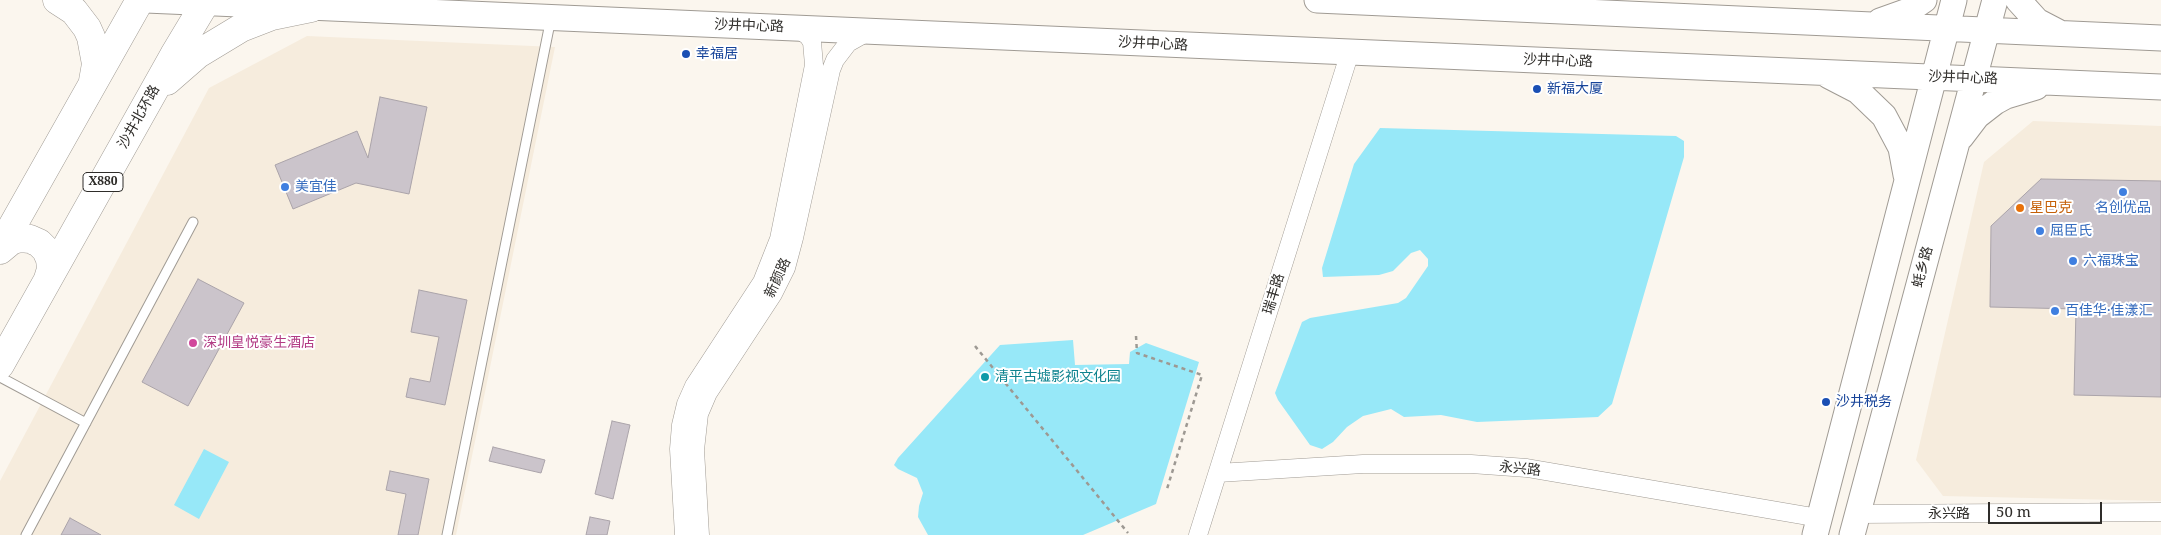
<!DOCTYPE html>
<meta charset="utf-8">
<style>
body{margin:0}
#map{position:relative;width:2161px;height:535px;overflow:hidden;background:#fbf6ee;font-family:"Noto Serif",serif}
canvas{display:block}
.scale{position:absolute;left:1988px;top:502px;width:114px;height:22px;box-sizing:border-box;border:2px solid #2f2d2a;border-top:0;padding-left:6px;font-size:15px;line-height:18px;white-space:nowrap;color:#2f2d2a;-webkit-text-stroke:4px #fff;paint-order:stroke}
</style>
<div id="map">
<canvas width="2161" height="535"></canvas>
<div class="scale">50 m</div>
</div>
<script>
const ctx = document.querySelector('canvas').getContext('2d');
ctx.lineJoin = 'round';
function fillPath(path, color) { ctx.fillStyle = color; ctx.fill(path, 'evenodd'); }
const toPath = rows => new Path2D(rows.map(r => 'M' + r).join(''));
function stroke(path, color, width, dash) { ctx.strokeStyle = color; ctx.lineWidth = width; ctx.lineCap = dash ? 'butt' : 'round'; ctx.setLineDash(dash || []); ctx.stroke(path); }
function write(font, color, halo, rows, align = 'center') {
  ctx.font = font + ' "Noto Serif","Noto Sans SC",serif'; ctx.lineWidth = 4; ctx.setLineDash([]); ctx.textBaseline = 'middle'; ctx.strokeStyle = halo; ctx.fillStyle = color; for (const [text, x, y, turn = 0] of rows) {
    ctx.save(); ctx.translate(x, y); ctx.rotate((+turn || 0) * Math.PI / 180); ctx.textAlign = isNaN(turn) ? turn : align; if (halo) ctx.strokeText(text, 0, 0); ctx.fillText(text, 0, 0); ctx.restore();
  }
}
const built = toPath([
 [307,36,555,47,456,535,0,535,0,481,209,88],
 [2033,121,2161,126,2161,501,1943,496,1916,460,1984,162]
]);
const water = toPath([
 [1380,128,1676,136,1684,141,1684,157,1612,404,1598,417,1477,422,1441,415,1404,417,1391,409,1363,416,1347,427,1333,442,1322,449,1310,445,1278,400,1275,393,1302,322,1310,318,1398,303,1406,298,1428,266,1428,259,1420,250,1411,253,1393,271,1379,275,1323,277,1322,268,1354,164],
 [1073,340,1075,365,1129,364,1130,352,1146,343,1199,362,1156,504,1083,535,928,535,918,517,919,506,923,493,917,478,898,469,894,465,898,458,1000,345],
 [204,449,229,462,199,519,174,505]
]);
const building = toPath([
 [380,97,427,107,409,194,356,183,293,209,275,165,357,131,368,158,380,97],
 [2041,179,2161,181,2161,397,2074,395,2076,309,1990,307,1991,226,2041,179],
 [198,279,244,303,188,406,142,382,198,279],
 [419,290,467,300,445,405,406,397,410,378,430,382,439,337,411,332,419,290],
 [612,421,630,425,613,499,595,494,612,421],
 [493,447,545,460,541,473,489,461,493,447],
 [390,471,429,479,418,535,398,535,406,494,386,490,390,471],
 [590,517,610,521,607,535,586,535,590,517],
 [70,518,101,535,61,535,70,518]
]);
const path = toPath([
 [1136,336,1137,353,1202,375,1167,489],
 [975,346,1128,533]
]);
const lane = toPath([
 [0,377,86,423],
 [26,535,193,222],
 [447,535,551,18]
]);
const street = toPath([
 [1218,473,1363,464,1471,464,1527,468,1819,518],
 [1857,514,2161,512],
 [684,535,679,449,681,425,686,404,694,386,762,282,779,239,814,65,812,42,808,36,797,28],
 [700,535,695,450,699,414,708,393,773,294,786,268,794,238,831,70,835,60,848,43,864,34,870,33],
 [1198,535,1350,52]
]);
const secondary = toPath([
 [146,0,2161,87],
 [1317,0,2161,38],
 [2018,0,2037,21,2060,33],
 [1880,21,1908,11,1924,0],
 [1829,76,1858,91,1884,116,1901,148,1906,175],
 [1961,137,1977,116,1995,102,2006,96,2036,87],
 [1815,535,1954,0],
 [1852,535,1995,0]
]);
const primary = toPath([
 [57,0,74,11,87,28,91,37,96,64,93,81],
 [167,81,198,54,241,28,272,16,311,8],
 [0,248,140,0],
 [0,250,12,240,21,238,30,239,39,243,46,250,50,259,51,269,48,279],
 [0,365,174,55,207,0]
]);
const markers = [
 [686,54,5,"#1a4fb4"],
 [1537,89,5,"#1a4fb4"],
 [285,187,5,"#3f7fe0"],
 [2123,192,5,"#3f7fe0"],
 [2020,208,5,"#e8710a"],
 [2040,231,5,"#3f7fe0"],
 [2073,261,5,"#3f7fe0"],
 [2055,311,5,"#3f7fe0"],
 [193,343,5,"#d1479c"],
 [985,377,5,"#0f9aa8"],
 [1826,402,5,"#1a4fb4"]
];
const shields = [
 [103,182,40]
];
const shieldNames = [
 ["X880",103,182]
];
const streetNames = [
 ["沙井中心路",749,26,2],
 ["沙井中心路",1153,44,3],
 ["沙井中心路",1558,61,2],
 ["沙井中心路",1963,78,2],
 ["沙井北环路",139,117,-61],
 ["蚝乡路",1923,267,-75],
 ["新颜路",778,278,-65],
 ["瑞丰路",1274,294,-73],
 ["永兴路",1520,469,6],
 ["永兴路",1949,514]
];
const transitNames = [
 ["幸福居",696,54],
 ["新福大厦",1547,89],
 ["沙井税务",1836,402]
];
const shopNames = [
 ["美宜佳",295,187],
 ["名创优品",2123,208,"center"],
 ["屈臣氏",2050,231],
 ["六福珠宝",2083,261],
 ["百佳华·佳漾汇",2065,311]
];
const foodNames = [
 ["星巴克",2030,208]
];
const hotelNames = [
 ["深圳皇悦豪生酒店",203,343]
];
const cultureNames = [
 ["清平古墟影视文化园",995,377]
];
fillPath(built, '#f6ecdd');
fillPath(water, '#97e8f8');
fillPath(building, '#cbc4cb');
stroke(building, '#aba4aa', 1);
stroke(lane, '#a09b94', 11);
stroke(street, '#a09b94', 19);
stroke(secondary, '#a09b94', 27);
stroke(primary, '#a09b94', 29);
stroke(path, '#9d9993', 2.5, [4, 4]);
stroke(lane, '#fff', 9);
stroke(street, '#fff', 18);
stroke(secondary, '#fff', 25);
stroke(primary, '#fff', 28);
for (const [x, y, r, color] of markers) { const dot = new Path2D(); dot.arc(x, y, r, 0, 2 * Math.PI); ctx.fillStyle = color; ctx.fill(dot); stroke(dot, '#fff', 2); }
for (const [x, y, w] of shields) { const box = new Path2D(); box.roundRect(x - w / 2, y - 9.5, w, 19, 4); ctx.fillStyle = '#fff'; ctx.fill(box); stroke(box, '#2f2d2a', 1); }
write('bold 12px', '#2f2d2a', null, shieldNames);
write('14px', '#2f2d2a', '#fff', streetNames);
write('14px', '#164399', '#fff', transitNames, 'left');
write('14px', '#366cbe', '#fff', shopNames, 'left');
write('14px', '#c56008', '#fff', foodNames, 'left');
write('14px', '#b23c85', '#fff', hotelNames, 'left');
write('14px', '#0d838f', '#fff', cultureNames, 'left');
</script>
